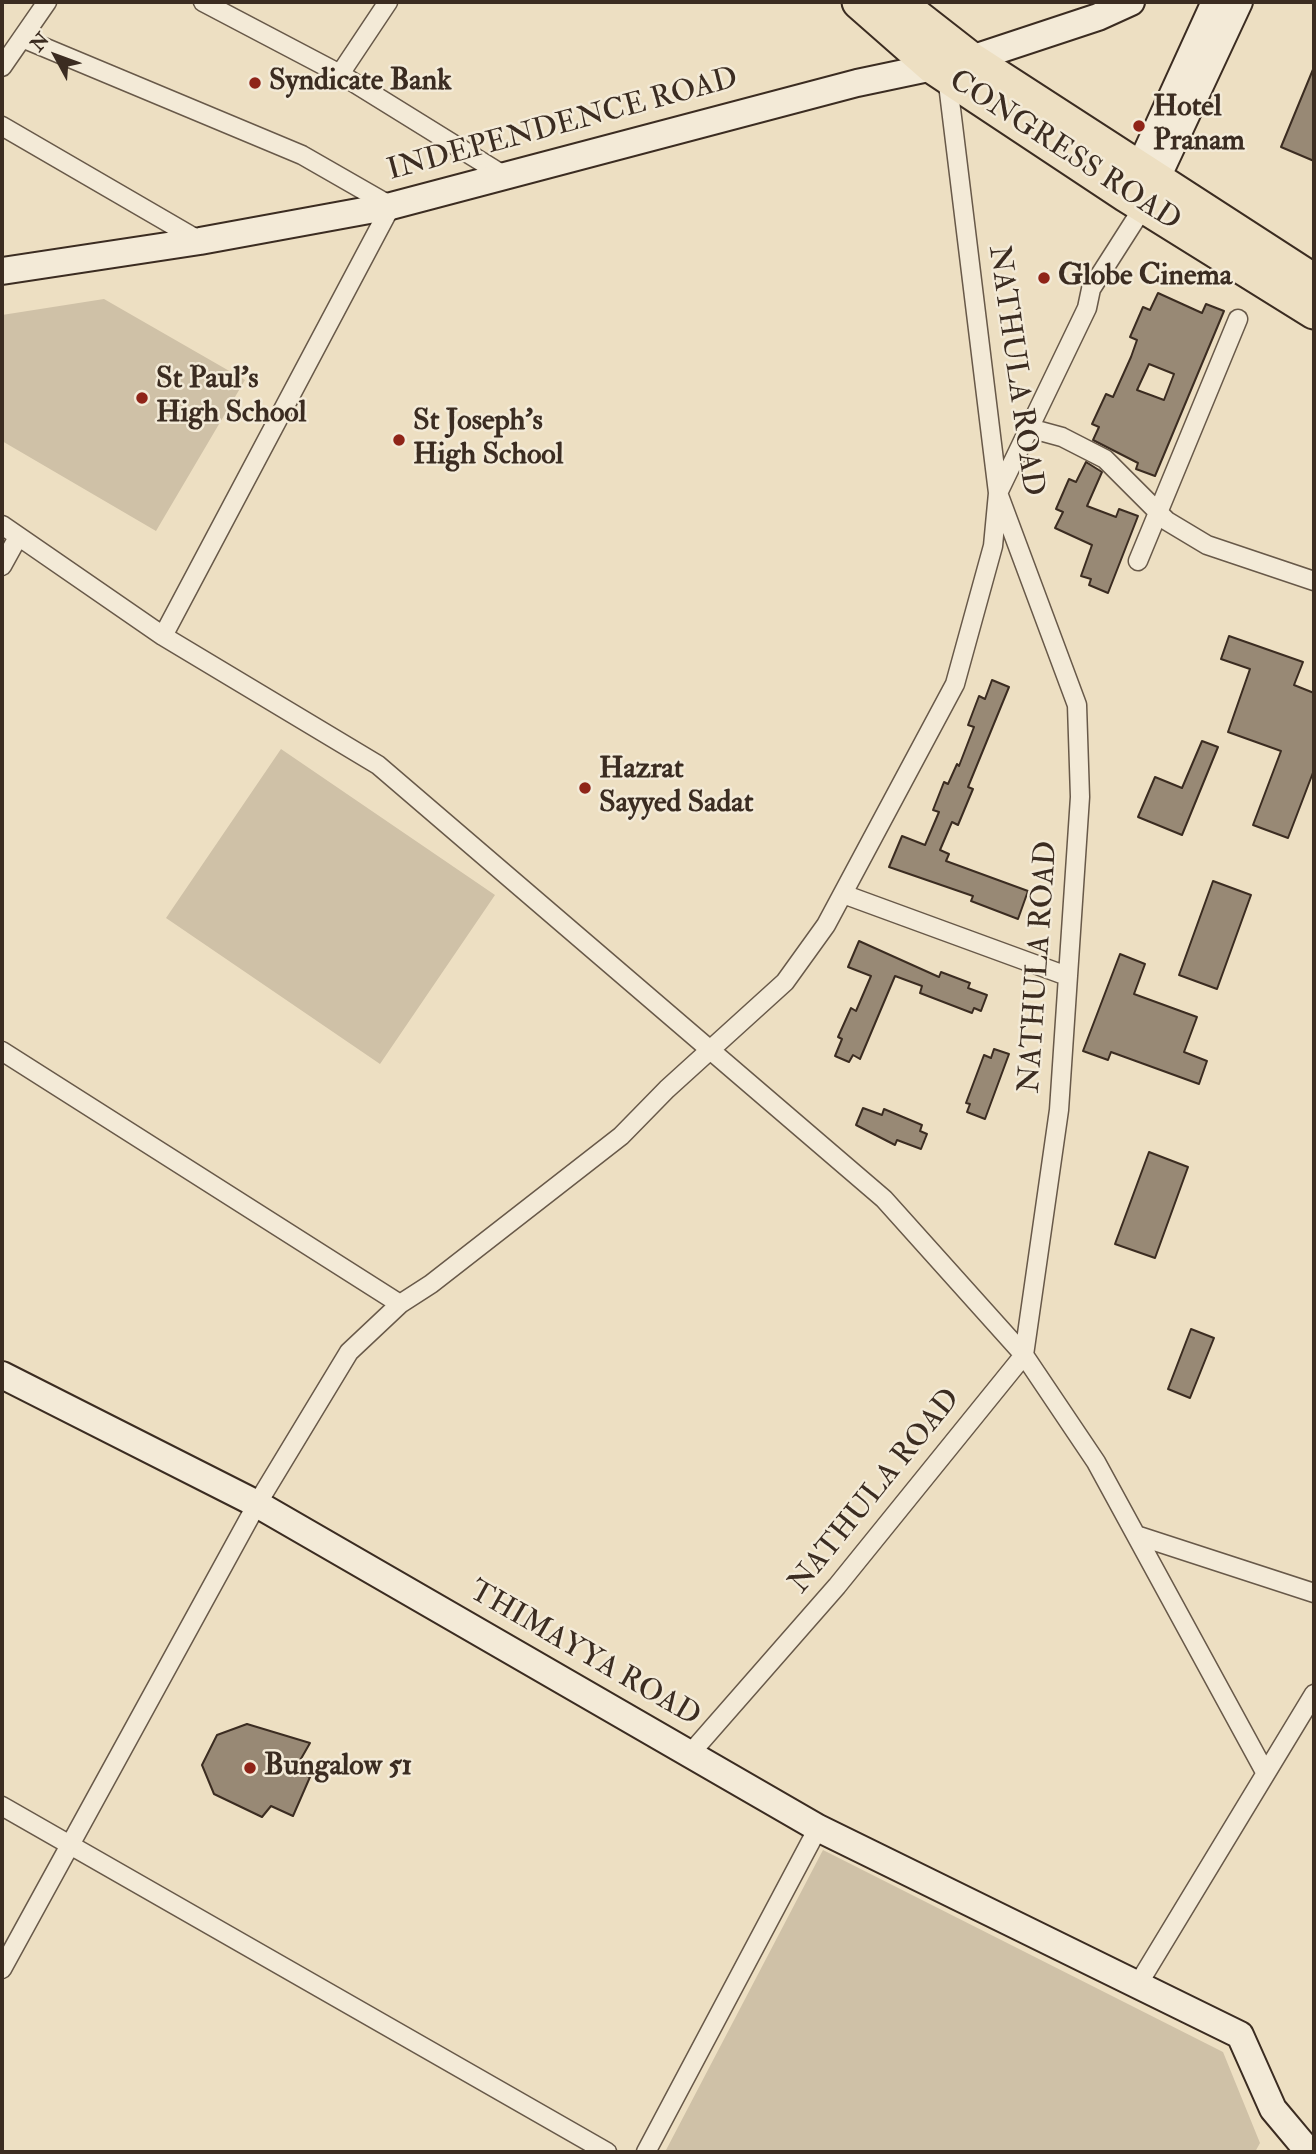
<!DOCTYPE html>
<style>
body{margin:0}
#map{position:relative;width:1316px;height:2154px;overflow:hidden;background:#eddfc2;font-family:"IM FELL Double Pica",serif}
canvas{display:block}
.frame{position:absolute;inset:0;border:4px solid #3b2c21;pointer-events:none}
.north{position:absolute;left:21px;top:21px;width:70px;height:70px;-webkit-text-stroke:5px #f3ead7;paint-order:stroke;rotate:311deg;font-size:19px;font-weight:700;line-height:28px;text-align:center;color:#3b2c21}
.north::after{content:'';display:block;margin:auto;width:24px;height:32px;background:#3b2c21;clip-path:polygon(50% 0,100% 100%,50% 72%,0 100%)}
</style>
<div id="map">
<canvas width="1316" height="2154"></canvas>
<div class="frame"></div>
<div class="north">N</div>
</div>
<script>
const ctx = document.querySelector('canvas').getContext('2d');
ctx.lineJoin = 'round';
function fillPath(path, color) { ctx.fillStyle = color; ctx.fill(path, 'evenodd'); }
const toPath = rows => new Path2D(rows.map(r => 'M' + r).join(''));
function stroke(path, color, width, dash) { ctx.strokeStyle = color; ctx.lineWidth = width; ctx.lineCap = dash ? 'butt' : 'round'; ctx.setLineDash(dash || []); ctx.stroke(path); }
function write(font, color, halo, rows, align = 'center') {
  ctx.font = font + ' "IM FELL Double Pica",serif'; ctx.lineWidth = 5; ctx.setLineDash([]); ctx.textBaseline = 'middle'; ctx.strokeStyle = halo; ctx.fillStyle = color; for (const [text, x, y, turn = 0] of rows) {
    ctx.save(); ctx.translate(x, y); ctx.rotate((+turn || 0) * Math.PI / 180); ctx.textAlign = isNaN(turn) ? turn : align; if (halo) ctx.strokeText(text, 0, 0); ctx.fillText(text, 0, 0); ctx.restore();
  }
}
const green = toPath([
 [104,299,245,380,156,531,2,441,2,315],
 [281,749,495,895,380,1064,166,918],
 [823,1850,1223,2052,1260,2143,1255,2152,665,2152]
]);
const building = toPath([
 [1314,67,1314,161,1281,147,1314,67],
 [1158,293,1202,313,1206,304,1224,311,1155,476,1136,469,1138,463,1093,440,1099,427,1092,424,1106,394,1113,397,1131,357,1137,340,1130,337,1143,307,1150,310,1158,293],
 [1149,364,1174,374,1164,400,1137,390,1149,364],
 [1086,462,1102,472,1087,506,1116,517,1119,509,1138,516,1108,593,1089,585,1091,579,1081,576,1092,545,1055,528,1063,512,1056,509,1069,479,1076,482,1086,462],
 [1229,636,1303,662,1294,685,1314,693,1314,770,1288,838,1253,825,1281,751,1228,732,1250,669,1221,659,1229,636],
 [992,680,1009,687,968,787,973,789,958,825,952,822,940,850,949,854,946,861,1028,891,1018,919,971,901,973,896,889,867,902,836,925,845,939,812,933,810,944,782,948,784,957,764,959,766,974,727,968,725,979,696,985,699,992,680],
 [1202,741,1218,747,1182,835,1138,817,1155,777,1182,788,1202,741],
 [1213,881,1251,895,1217,989,1179,975,1213,881],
 [859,941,939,977,941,972,970,983,968,988,987,995,981,1011,974,1008,972,1013,920,993,922,986,895,976,860,1059,853,1055,849,1062,835,1056,842,1039,838,1037,851,1008,856,1011,871,976,848,967,859,941],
 [1120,954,1145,964,1134,994,1197,1017,1184,1052,1207,1061,1199,1084,1111,1052,1108,1060,1083,1051,1120,954],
 [994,1049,1009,1054,985,1119,967,1112,970,1104,966,1103,984,1055,991,1058,994,1049],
 [863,1108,882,1115,884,1109,922,1125,920,1131,927,1134,921,1149,897,1140,895,1145,856,1125,863,1108],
 [1149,1152,1188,1167,1155,1258,1115,1244,1149,1152],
 [1191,1329,1214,1338,1190,1398,1168,1389,1191,1329],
 [247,1724,310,1743,294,1771,310,1777,293,1816,271,1806,262,1817,214,1794,202,1765,217,1735,247,1724]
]);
const street = toPath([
 [203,2,340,74,503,175],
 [22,38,302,155,391,206,163,636],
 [2,67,47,2],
 [340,74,388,2],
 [2,126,200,241],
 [1029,428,1062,437,1105,459,1167,521,1207,545,1314,581],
 [2,525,163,636,378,765,884,1199,1024,1355,1096,1462,1265,1772],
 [1138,561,1238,319],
 [2,566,18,537],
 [843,894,1067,976],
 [2,1051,400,1304],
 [1136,1535,1314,1593],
 [689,1755,837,1586,1024,1355,1059,1110,1080,797,1077,705,998,493,947,76],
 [2,1806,607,2152],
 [2,1969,257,1504,349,1352,400,1304,431,1284,621,1136,667,1089,785,982,826,925,955,684,993,546,998,493,1087,308,1091,289,1144,206],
 [1137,1986,1314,1694],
 [646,2152,818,1828]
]);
const secondary = toPath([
 [1132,184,1215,2],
 [1148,197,1239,2],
 [2,271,200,241,391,206,857,83,971,59,1098,17,1131,2],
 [2,1375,257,1504,818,1828,1240,2035,1273,2109,1309,2152]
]);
const highway = toPath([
 [859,2,933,67,1126,195,1314,312],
 [898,2,971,59,1314,281]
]);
const markers = [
 [255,83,7,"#8f2418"],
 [1139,126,7,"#8f2418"],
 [1044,278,7,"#8f2418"],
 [142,398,7,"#8f2418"],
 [399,440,7,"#8f2418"],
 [585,788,7,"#8f2418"],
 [250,1768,7,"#8f2418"]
];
const poiNames = [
 ["Syndicate Bank",269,83],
 ["Hotel",1153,109],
 ["Pranam",1153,143],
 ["Globe Cinema",1058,278],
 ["St Paul's",156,381],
 ["High School",156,415],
 ["St Joseph's",413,423],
 ["High School",413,457],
 ["Hazrat",599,771],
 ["Sayyed Sadat",599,805],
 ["Bungalow 51",264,1768]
];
const streetNames = [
 ["INDEPENDENCE ROAD",563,126,-15],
 ["CONGRESS ROAD",1064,152,33],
 ["NATHULA ROAD",1014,371,82],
 ["NATHULA ROAD",1040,967,-86],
 ["NATHULA ROAD",876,1492,-51],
 ["THIMAYYA ROAD",584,1655,30]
];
fillPath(green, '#cfc1a7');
fillPath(building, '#988975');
stroke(building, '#3b2c21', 2);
stroke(street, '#685949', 21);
stroke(secondary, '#3b2c21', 30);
stroke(highway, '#3b2c21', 37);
stroke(street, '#f3ead7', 18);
stroke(secondary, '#f3ead7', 26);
stroke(highway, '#eddfc2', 33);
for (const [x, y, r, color] of markers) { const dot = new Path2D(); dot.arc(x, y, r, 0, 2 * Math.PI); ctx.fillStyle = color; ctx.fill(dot); stroke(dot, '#f3ead7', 2.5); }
write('bold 30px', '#3b2c21', '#f3ead7', poiNames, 'left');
write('30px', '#3b2c21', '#f3ead7', streetNames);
</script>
